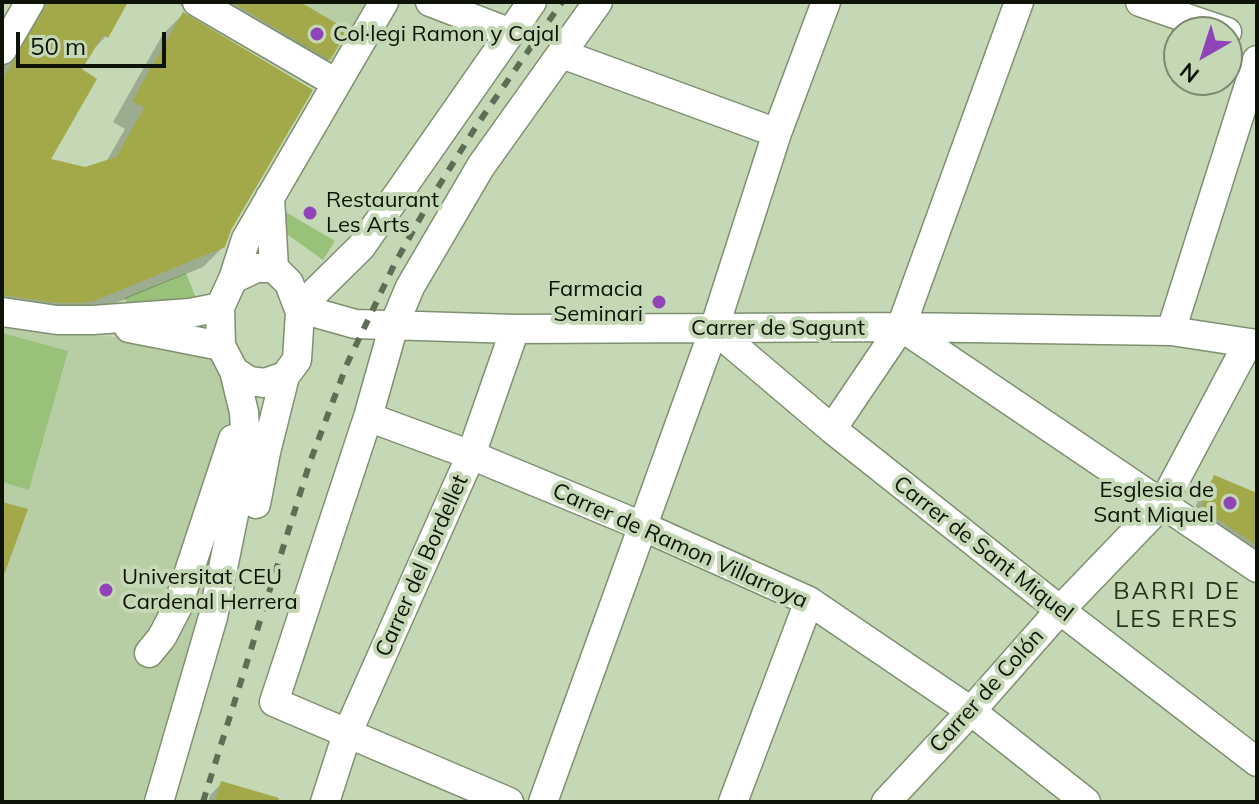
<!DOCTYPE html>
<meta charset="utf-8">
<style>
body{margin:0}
#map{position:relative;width:1259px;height:804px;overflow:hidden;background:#c4d8b5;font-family:Mulish,sans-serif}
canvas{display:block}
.frame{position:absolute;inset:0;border:4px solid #0d1307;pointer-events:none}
.north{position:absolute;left:1163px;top:16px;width:80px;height:80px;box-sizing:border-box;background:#c4d8b5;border:2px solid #7b896f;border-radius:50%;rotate:219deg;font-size:22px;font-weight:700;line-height:32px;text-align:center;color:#0d1307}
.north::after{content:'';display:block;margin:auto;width:28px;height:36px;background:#8f45b8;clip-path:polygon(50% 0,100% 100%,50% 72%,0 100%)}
.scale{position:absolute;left:16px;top:32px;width:150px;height:36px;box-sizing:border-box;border:4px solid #0d1307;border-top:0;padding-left:10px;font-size:24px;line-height:28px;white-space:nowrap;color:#0d1307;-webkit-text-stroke:6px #c4d8b5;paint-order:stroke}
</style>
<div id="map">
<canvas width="1259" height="804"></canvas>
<div class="frame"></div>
<div class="north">N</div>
<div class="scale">50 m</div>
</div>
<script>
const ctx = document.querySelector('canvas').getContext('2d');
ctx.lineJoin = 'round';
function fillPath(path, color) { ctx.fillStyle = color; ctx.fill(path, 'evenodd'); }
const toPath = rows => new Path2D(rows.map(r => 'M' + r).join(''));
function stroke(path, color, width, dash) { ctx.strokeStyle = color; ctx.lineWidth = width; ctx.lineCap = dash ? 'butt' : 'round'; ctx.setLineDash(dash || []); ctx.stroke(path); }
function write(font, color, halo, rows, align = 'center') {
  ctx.font = font + ' Mulish,sans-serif'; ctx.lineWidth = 8; ctx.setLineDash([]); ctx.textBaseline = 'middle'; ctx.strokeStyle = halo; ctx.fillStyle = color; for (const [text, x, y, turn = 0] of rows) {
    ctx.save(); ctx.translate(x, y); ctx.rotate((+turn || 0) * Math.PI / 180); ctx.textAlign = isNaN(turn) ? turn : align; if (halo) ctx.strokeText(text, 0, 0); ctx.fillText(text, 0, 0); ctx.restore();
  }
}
const built = toPath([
 [300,2,367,2,333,66,283,35],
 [2,323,216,350,236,418,228,513,151,802,2,802]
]);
const green = toPath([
 [284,211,335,241,323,260,281,230],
 [186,273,196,298,163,305,127,303,124,298],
 [2,333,68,351,29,490,2,482]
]);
const shadow = toPath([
 [41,2,126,2,106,36,89,54,79,70,48,161,85,169,106,162,125,129,113,122,163,34,183,14,229,230,224,246,203,267,72,321,2,318,2,69],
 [175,2,294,2,329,59,309,79],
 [1214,478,1257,495,1257,569,1190,521,1202,490],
 [222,783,261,802,208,802,210,795]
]);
const building = toPath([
 [48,2,128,2,108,38,103,35,82,69,97,79,51,159,85,167,116,157,144,108,132,101,183,12,313,90,231,230,225,247,94,301,83,303,58,303,2,295,2,80],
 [231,2,300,2,348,30,330,60],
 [1214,475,1257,493,1257,545,1201,509],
 [2,502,28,509,4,575,2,574],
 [221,781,279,798,278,802,215,802]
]);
const minor = toPath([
 [197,2,336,83],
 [430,2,511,33],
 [1140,2,1227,32],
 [2,50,30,2],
 [562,54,777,133],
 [270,197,274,268],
 [256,268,274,268,289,283,300,312,297,360,285,376,265,383,249,381,234,371,221,346,220,307,233,279,256,268],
 [233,279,246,239,384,2],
 [299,308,361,247,532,2],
 [2,312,57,320,93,320,190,313,220,307],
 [300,312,316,313,355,324,515,329,901,327,1171,331,1257,344],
 [901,327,1257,568],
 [129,328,221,346],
 [714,329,832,429,1060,610,1257,762],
 [1171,331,1257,60],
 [368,417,471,455,642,526,809,601,971,711,1086,802],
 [832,429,901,327,1019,2],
 [256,504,266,452,285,376],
 [149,653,162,637,177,608,233,439],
 [159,802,213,617,241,480,246,445,244,412,234,371],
 [325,802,347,734,471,455,515,329],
 [509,802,274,702,368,417,394,325,410,287,481,166,598,2],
 [543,802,714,329,777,133,826,2],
 [733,802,809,601],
 [886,802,971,711,1060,610,1163,503,1248,343]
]);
const rail = toPath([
 [203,802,310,462,347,364,395,263,435,192,477,125,562,2]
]);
const markers = [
 [317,34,8,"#8f45b8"],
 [310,213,8,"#8f45b8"],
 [659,302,8,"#8f45b8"],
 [1230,503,8,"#8f45b8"],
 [106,590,8,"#8f45b8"]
];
const poiNames = [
 ["Col·legi Ramon y Cajal",333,34],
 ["Restaurant",326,200],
 ["Les Arts",326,225],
 ["Farmacia",643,289,"right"],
 ["Seminari",643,314,"right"],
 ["Esglesia de",1214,490,"right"],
 ["Sant Miquel",1214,515,"right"],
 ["Universitat CEU",122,577],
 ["Cardenal Herrera",122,602]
];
const streetNames = [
 ["Carrer de Sagunt",778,328],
 ["Carrer de Ramon Villarroya",680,546,24],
 ["Carrer de Sant Miquel",983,549,38],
 ["Carrer del Bordellet",422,566,-66],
 ["Carrer de Colón",987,691,-48]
];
const neighbourhoodNames = [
 ["BARRI DE",1177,592],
 ["LES ERES",1177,620]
];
fillPath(built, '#b7cea5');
fillPath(green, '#9ac179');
fillPath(shadow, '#0003');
fillPath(building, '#a3a848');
stroke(minor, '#7e906f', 31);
stroke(minor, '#fff', 28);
stroke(rail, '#606d56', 6, [10, 10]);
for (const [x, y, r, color] of markers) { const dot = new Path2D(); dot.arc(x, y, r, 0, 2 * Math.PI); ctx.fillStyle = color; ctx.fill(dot); stroke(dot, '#c4d8b5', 3); }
write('22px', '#0d1307', '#c4d8b5', poiNames, 'left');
write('22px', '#0d1307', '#c4d8b5', streetNames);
ctx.letterSpacing = '2px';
write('24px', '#263518', '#c4d8b5', neighbourhoodNames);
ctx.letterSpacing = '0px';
</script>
